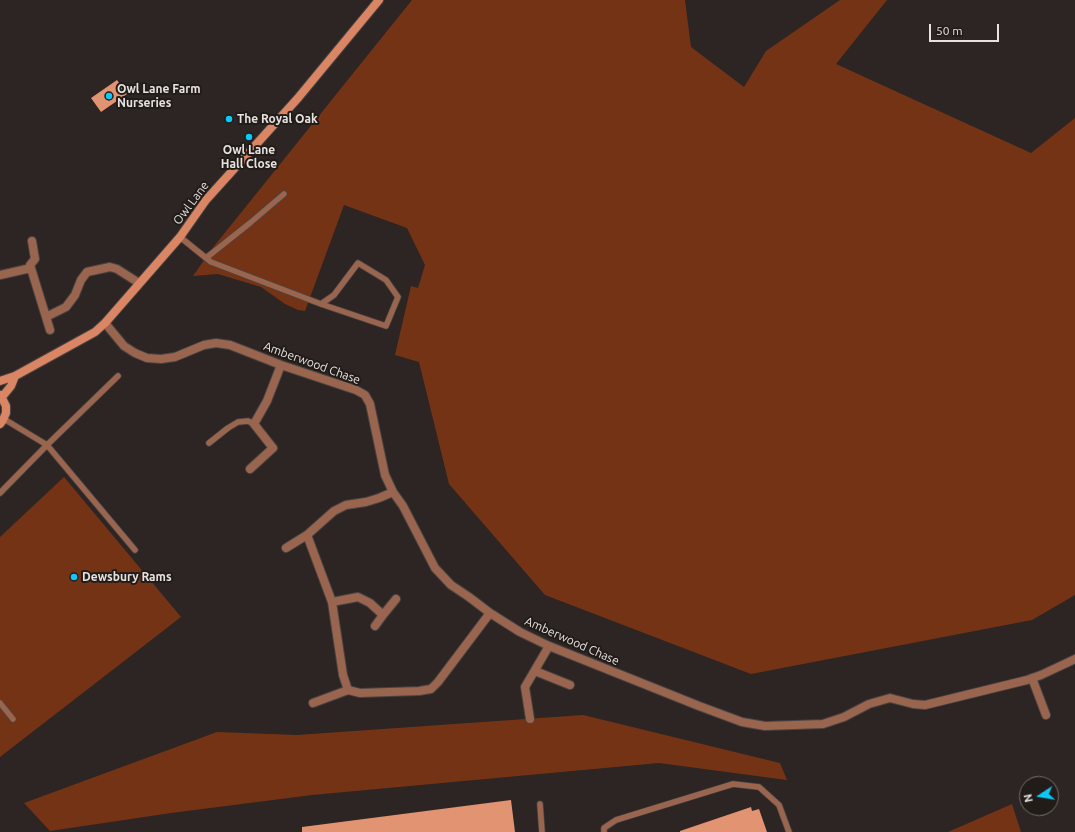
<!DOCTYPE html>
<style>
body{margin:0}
#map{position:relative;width:1075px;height:832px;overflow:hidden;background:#2c2523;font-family:Ubuntu,sans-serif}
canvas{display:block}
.north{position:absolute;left:1019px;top:776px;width:40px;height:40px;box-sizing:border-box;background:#221c19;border:1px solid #716b69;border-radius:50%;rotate:258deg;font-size:11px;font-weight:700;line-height:16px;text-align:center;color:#e7e2e0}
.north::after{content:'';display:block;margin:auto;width:14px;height:18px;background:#0bcafa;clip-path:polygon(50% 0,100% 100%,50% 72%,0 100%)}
.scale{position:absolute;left:929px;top:24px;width:70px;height:18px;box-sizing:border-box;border:2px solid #e7e2e0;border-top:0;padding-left:5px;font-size:12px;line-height:14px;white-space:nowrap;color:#e7e2e0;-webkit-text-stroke:3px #221c19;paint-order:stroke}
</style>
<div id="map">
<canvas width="1075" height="832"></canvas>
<div class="north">N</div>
<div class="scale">50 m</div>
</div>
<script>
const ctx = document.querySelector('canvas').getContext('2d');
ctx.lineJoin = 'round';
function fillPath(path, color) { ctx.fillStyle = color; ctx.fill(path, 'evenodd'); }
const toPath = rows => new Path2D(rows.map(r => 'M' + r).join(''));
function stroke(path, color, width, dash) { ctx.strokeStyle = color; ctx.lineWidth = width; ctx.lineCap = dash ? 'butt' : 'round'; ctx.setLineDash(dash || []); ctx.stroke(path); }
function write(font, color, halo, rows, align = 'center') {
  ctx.font = font + ' Ubuntu,sans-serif'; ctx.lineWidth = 4; ctx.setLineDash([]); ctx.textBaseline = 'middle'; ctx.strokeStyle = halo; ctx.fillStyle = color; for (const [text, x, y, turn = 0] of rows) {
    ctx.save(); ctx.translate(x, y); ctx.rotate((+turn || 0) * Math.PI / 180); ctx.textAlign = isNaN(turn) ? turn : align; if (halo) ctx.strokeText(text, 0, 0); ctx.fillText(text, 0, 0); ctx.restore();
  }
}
const green = toPath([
 [412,0,685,0,691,47,744,87,766,51,840,0,887,0,836,64,1031,153,1075,118,1075,595,1032,620,751,674,545,595,449,484,419,362,395,355,411,286,418,288,425,265,407,228,344,205,305,311,298,310,285,304,261,287,218,274,193,276,211,250],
 [64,477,181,617,0,757,0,537],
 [583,715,780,763,787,780,659,763,312,795,171,813,50,831,24,803,217,732,297,735],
 [1012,804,1021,832,948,832]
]);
const building = toPath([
 [117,80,127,94,101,112,91,98],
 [511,800,515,832,302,832,302,827],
 [751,807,752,811,759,809,767,832,680,832,680,831]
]);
const lane = toPath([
 [180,237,211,262,321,304,386,326,398,297,386,280,358,263,334,295,321,304],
 [206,258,250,223,284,194],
 [118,376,47,445,135,550],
 [209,443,228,428,238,422,248,421,254,424],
 [0,493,47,445,4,419],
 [0,703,13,719],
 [540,804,542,832],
 [604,832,604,828,616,820,733,784,759,787,779,805,789,832]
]);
const street = toPath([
 [32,241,35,259,30,265,50,330],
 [0,275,31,268],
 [46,317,66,307,75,295,81,280,87,272,110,267,117,269,139,283],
 [105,323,124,346,135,353,147,358,161,359,175,357,204,345,216,343,230,345,281,365,356,390,365,395,370,404,385,475,393,492,403,506,435,568,451,585,469,597,490,613,520,632,549,646,699,706,742,722,765,726,823,724,844,717,869,704,890,698,913,704,925,705,1027,680,1041,675,1075,659],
 [250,469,273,448,254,424,267,401,281,365],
 [393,492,379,498,366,502,346,505,334,511,307,535,332,602,343,675,348,690,360,693,419,691,431,689,438,682,490,613],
 [286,548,307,535],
 [332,602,358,597,370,603,383,615],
 [375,626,383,615,396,599],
 [535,671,570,685],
 [1032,678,1046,715],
 [313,703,348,690],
 [530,719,525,687,549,646]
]);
const secondary = toPath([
 [0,381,15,376,95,332,105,323,180,237,206,200,298,98,379,0],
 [0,395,3,400,6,406,6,413,3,420,0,424],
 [2,397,11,386,15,376]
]);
const markers = [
 [109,96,4,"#0bcafa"],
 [229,119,4,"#0bcafa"],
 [249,137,4,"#0bcafa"],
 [74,577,4,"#0bcafa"]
];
const poiNames = [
 ["Owl Lane Farm",117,89],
 ["Nurseries",117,103],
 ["The Royal Oak",237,119],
 ["Owl Lane",249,150,"center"],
 ["Hall Close",249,164,"center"],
 ["Dewsbury Rams",82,577]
];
const streetNames = [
 ["Owl Lane",191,203,-53],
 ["Amberwood Chase",312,363,20],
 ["Amberwood Chase",572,641,24]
];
fillPath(green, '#753315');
fillPath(building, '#e29372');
stroke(lane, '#4a4341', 7);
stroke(street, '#4a4341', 10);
stroke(secondary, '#4a4341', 10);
stroke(lane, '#99654f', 5.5);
stroke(street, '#99654f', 8);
stroke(secondary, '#da8664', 8);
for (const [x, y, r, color] of markers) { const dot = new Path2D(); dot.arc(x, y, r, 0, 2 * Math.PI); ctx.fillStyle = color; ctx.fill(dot); stroke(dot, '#221c19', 1.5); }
write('bold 12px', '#e7e2e0', '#221c19', poiNames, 'left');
write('12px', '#e7e2e0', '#221c19', streetNames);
</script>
